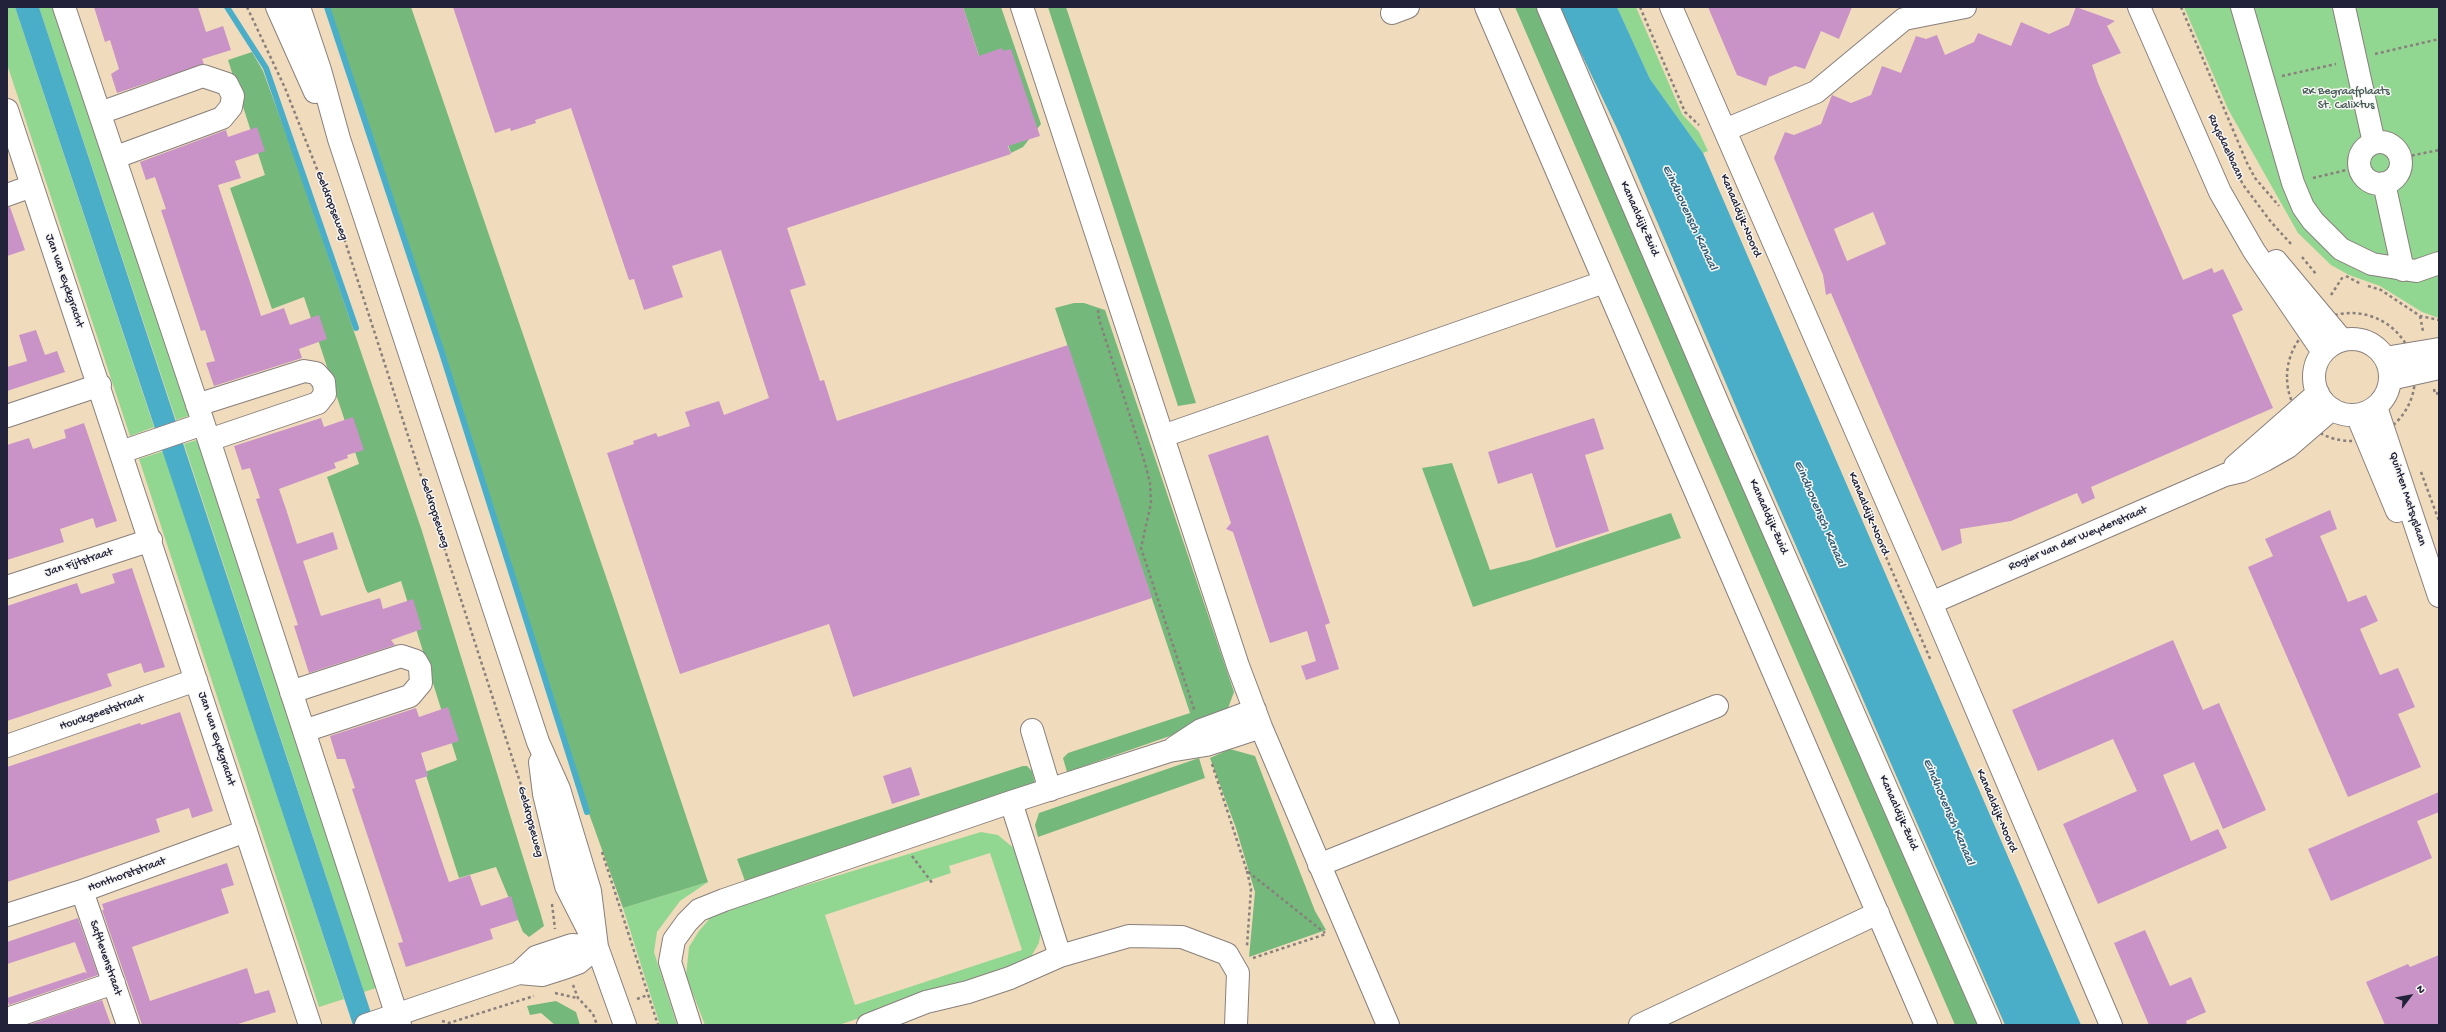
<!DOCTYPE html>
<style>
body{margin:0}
#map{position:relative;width:2446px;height:1032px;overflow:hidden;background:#f0dcbc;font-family:"Gochi Hand",sans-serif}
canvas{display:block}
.frame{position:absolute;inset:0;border:8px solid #22223b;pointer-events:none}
.north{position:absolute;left:2390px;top:976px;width:40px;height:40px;-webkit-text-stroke:3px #f6f6f2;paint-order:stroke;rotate:58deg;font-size:11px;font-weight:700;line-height:16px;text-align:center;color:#22223b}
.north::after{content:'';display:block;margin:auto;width:14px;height:18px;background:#22223b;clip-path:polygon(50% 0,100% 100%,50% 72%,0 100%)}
</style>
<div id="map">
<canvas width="2446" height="1032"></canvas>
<div class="frame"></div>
<div class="north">N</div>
</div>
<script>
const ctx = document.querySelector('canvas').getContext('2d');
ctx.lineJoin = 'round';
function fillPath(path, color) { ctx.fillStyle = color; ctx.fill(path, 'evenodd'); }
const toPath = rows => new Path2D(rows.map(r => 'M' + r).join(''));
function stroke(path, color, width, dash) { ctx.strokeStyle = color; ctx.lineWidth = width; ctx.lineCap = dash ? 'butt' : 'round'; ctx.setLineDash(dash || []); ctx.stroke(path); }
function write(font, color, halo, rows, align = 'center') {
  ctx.font = font + ' "Gochi Hand",sans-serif'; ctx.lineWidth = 3; ctx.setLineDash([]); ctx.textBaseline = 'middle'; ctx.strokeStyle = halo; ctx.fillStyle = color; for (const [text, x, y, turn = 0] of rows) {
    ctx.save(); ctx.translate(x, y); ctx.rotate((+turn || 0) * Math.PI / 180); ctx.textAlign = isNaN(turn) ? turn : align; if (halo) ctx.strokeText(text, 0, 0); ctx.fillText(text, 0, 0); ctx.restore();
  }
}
const green = toPath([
 [7,7,15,7,154,427,130,436,7,64],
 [39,7,58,7,191,415,176,420],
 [1617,7,1636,7,1682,114,1699,132,1708,151,1703,153,1650,79],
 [2184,7,2439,7,2439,318,2422,312,2380,286,2349,275,2331,265,2298,233,2228,109],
 [200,439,380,984,376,988,364,992,184,444],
 [164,451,344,999,319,1007,139,459],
 [981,832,998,835,1016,850,1041,930,1039,943,1029,960,839,1025,705,1025,686,976,689,947,699,931,711,917,731,908],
 [990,853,1022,950,855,1005,825,915,951,873,949,866],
 [708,882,680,901,657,932,654,952,677,1025,660,1025,623,908]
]);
const forest = toPath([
 [327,7,411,7,617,609,708,882,623,908,587,808],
 [963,7,1001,7,1041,124,1023,147,1011,153],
 [1048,7,1066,7,1196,403,1178,406],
 [1515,7,1539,7,1982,1025,1955,1025],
 [252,52,263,71,291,147,421,528,541,915,544,926,529,937,523,932,496,867,459,878,425,772,457,760,401,581,368,593,366,590,327,477,359,464,304,297,272,309,230,188,265,175,228,60],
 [1074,303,1084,303,1105,310,1234,692,1227,711,1207,723,1067,772,1063,758,1068,753,1190,713,1055,308],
 [1452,463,1490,570,1530,560,1671,513,1681,538,1473,607,1422,468],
 [1230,749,1255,756,1315,911,1326,930,1249,957,1255,892,1236,828,1210,758],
 [1199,758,1205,778,1038,837,1035,825,1039,813],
 [1023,766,1027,766,1032,771,1035,783,745,881,737,859],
 [556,1001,576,1012,580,1025,555,1025,541,1013,530,1015,527,1006]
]);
const water = toPath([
 [15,7,39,7,375,1025,353,1025],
 [1559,7,1617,7,1650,79,1703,153,2081,1025,2005,1025,1762,468,1621,137]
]);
const stream = toPath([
 [227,7,266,68,356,328],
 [327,7,442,353,587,812]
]);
const building = toPath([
 [94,7,198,7,206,32,223,26,231,50,202,59,204,64,117,93,111,74,119,69,110,40,105,42],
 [453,7,963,7,979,56,1002,48,1003,51,1011,49,1040,136,1008,146,1011,154,787,228,806,285,790,290,820,381,824,380,837,421,1068,345,1152,598,853,697,829,624,680,674,607,453,634,444,633,441,656,433,658,437,690,426,685,412,719,401,724,415,769,398,721,250,672,266,683,297,644,310,634,279,629,280,571,108,535,120,536,123,511,131,510,128,495,133],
 [1708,7,1852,7,1839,39,1821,31,1805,69,1795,66,1769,77,1766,86,1737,75],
 [2076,7,2115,21,2107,26,2121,53,2092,65,2098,83,2183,280,2212,268,2214,273,2223,269,2243,310,2232,315,2273,408,2091,487,2095,498,2082,504,2077,493,2011,521,1960,529,1962,543,1942,551,1831,293,1826,295,1823,275,1774,158,1785,132,1794,135,1821,124,1832,95,1851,103,1871,95,1882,66,1901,73,1916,36,1926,39,1937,35,1945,55,1974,42,1978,33,2011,46,2021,22,2049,34,2069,25],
 [1873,212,1886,244,1847,261,1834,229],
 [257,127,265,151,235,161,241,178,218,185,254,294,261,316,284,308,290,325,319,315,327,339,299,349,302,358,214,386,206,363,215,361,205,330,201,331,167,228,161,210,166,209,155,177,146,180,140,162,226,130,228,137],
 [7,207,10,207,25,250,7,256],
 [36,330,45,355,57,351,65,372,7,391,7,367,27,361,19,335],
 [353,417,364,450,347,455,348,458,334,463,336,468,279,489,286,509,297,544,333,532,338,549,303,561,321,616,380,598,383,609,413,599,422,629,391,640,395,645,309,673,294,626,298,625,256,499,260,498,250,468,242,470,234,446,321,418,324,427],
 [1594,418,1604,449,1585,455,1609,531,1556,548,1532,473,1498,484,1488,452],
 [84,423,117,521,96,528,93,518,60,529,64,542,7,560,7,445,29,438,33,449,66,438,64,430],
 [1268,435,1330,623,1325,625,1339,669,1306,680,1301,666,1316,661,1307,631,1270,643,1233,532,1226,529,1231,523,1208,455],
 [2330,510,2337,529,2320,536,2348,602,2366,595,2378,621,2360,629,2380,675,2398,668,2415,707,2398,714,2421,767,2348,797,2248,567,2273,556,2265,539],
 [132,568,165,667,144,673,141,663,107,674,112,686,7,721,7,606,77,583,81,594,115,583,112,574],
 [2173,640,2203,710,2219,703,2266,810,2223,829,2194,762,2163,775,2191,841,2218,829,2227,848,2098,904,2063,824,2137,791,2113,739,2038,771,2012,710],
 [448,707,459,741,421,753,428,776,415,780,440,856,449,882,470,875,481,906,511,896,518,920,490,929,493,939,406,967,398,943,403,942,352,789,355,788,345,759,337,759,330,736,416,708,419,717],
 [180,712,213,811,192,818,189,808,156,819,160,832,7,882,7,767,140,723,141,725],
 [911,767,920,795,892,804,883,776],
 [2439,792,2439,812,2417,821,2432,858,2331,901,2308,849],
 [227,863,234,885,221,889,229,913,132,947,150,1001,247,968,255,994,269,990,276,1012,235,1025,142,1025,102,910,104,910,102,904],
 [78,918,98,975,9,1005,7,998,85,972,87,974,75,942,7,964,7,942],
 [2145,930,2170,986,2191,977,2206,1012,2186,1021,2187,1025,2149,1025,2114,943],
 [2439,955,2439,1025,2385,1025,2366,982,2408,964,2410,967],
 [102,1000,111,1025,28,1025]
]);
const path = toPath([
 [247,7,285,88,343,235,521,785],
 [1640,7,1685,112,1699,125],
 [2181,7,2247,163,2255,178,2279,206],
 [2375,54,2439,39],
 [2282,76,2336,64],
 [2400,158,2439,150],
 [2235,170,2244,186,2271,222,2292,245],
 [2313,178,2359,167],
 [2302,257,2316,274],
 [2346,276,2361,284],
 [2368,286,2381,290,2420,316,2439,320],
 [2331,295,2344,275],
 [1098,310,1099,319,1145,463,1150,483,1151,503,1141,548,1195,712],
 '2287 377a64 64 0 1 1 128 0a64 64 0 1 1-128 0Z',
 [2420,316,2423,331],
 [2434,389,2435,394,2439,393],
 [2421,472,2439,521],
 [1886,557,1931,661],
 [1212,764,1247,871,1325,933],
 [602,852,658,1025],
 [912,856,933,884],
 [1247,871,1251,889,1247,946],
 [552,904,555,929],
 [1253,958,1326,934],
 [573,985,578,998,593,1014,597,1025],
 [555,993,577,998],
 [637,999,648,995],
 [442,1021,449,1023,534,996]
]);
const minor = toPath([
 [64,7,209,440,400,1025],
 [1022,7,1238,666,1261,727,1388,1025],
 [1486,7,1926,1025],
 [1548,7,1722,413,1990,1025],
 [1671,7,1931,603,2111,1025],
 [2139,7,2220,192,2254,251,2323,352],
 [2242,7,2293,183,2303,207,2313,221,2341,249,2372,264,2416,271,2439,263],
 [2344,7,2374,143],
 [1392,13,1408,7],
 [7,110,310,1025],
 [100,113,203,76,227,84,233,96,231,107,222,118,116,157],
 [1725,130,1816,92,1904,19,1965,7],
 '2359 163a21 21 0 1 1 42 0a21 21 0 1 1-42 0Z',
 [2384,183,2403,270],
 [7,195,32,186],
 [2276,261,2342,340],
 '2314 377a38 38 0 1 1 76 0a38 38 0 1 1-76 0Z',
 [2385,358,2439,349],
 [2390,379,2439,368],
 [197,405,304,371,316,373,324,382,325,394,318,403,209,440],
 [2376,407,2439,596],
 [2357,415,2397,511],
 [7,416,100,385],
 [1163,436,1604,282],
 [121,452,203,424],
 [2235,466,2318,393],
 [7,587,151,540],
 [1931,603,2225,475,2242,471,2265,460,2288,447,2332,409],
 [291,692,401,656,416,661,420,668,421,683,410,696,304,731],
 [1032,730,1050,790],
 [7,746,196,680],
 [1175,747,1201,730,1255,710],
 [1011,802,1060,956],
 [1319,865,1717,706],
 [82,891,128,1025],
 [7,915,82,891,246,831],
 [7,1019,114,983],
 [690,1025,670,962,674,940,687,922,699,910,724,900,1011,802,1169,751,1206,745,1261,727],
 [868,1025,926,1002,968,992,1010,978,1060,956,1129,936,1182,937,1227,954,1238,973,1236,1025],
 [1640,1025,1878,913]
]);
const major = toPath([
 [277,7,315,92],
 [299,7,320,70,339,139,538,742,559,789,590,891,597,947],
 [540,762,544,794,566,886,597,947,625,1025],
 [519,973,542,975,567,967,578,963,597,947],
 [366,1025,519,973,536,957,572,945,597,947]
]);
const parkNames = [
 ["RK Begraafplaats",2346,92],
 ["St. Calixtus",2346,106]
];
const streetNames = [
 ["Ruysdaelbaan",2225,147,65],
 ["Geldropseweg",331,206,69],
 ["Kanaaldijk-Noord",1740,216,67],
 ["Kanaaldijk-Zuid",1639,219,66],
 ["Jan van Eyckgracht",64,281,71],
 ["Quinten Matsyslaan",2407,499,72],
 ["Geldropseweg",434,513,72],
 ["Kanaaldijk-Noord",1868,514,67],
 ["Kanaaldijk-Zuid",1768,517,66],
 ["Rogier van der Weydenstraat",2078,539,-23],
 ["Jan Fijtstraat",79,563,-18],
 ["Houckgeeststraat",102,713,-19],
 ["Jan van Eyckgracht",216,739,72],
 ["Kanaaldijk-Noord",1996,811,67],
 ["Kanaaldijk-Zuid",1898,813,66],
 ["Geldropseweg",530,822,75],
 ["Honthorststraat",127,875,-20],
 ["Saftlevenstraat",105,958,71]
];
const waterNames = [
 ["Eindhovensch Kanaal",1689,218,65],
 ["Eindhovensch Kanaal",1819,514,67],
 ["Eindhovensch Kanaal",1948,812,67]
];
fillPath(green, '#91d791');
fillPath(forest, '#74b87b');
fillPath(water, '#4aaec9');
stroke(stream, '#4aaec9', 6);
fillPath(building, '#c993c7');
stroke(minor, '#897f7c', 24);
stroke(major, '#897f7c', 24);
stroke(path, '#897f7c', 2.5, [3, 3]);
stroke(minor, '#fff', 22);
stroke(major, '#fff', 22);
write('12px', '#435855', '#f6f6f2', parkNames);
write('12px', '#22223b', '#f6f6f2', streetNames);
write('italic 13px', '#325a74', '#f6f6f2', waterNames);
</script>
